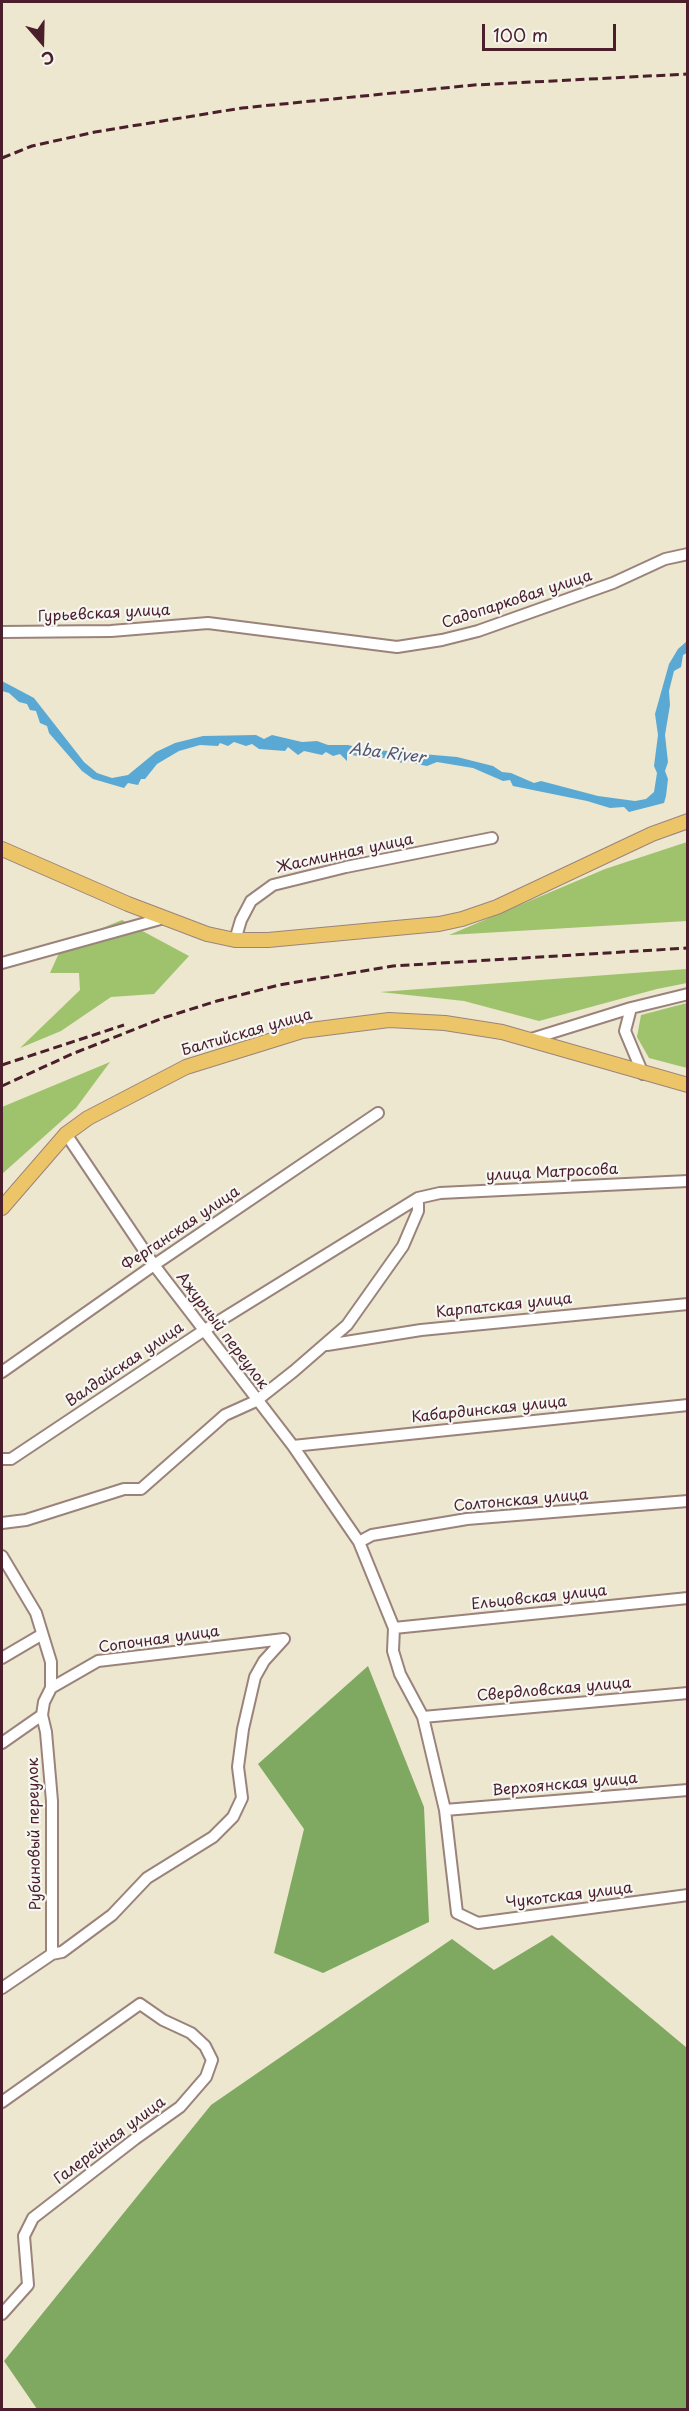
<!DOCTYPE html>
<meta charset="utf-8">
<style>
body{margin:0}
#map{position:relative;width:689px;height:2411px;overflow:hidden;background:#ece7ce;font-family:"Playpen Sans",sans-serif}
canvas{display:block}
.frame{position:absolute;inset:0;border:3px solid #4a1f2b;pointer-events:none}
.north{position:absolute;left:12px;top:12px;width:60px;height:60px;-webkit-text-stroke:4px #f6f6f2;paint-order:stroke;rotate:160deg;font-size:16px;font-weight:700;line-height:24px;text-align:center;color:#4a1f2b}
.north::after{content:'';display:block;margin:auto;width:21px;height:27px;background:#4a1f2b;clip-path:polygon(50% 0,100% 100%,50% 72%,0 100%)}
.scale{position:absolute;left:482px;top:24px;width:134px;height:27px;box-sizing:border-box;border:3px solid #4a1f2b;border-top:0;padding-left:8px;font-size:18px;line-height:21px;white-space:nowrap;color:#4a1f2b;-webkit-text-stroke:4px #f6f6f2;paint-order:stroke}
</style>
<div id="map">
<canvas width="689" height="2411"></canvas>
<div class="frame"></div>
<div class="north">С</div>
<div class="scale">100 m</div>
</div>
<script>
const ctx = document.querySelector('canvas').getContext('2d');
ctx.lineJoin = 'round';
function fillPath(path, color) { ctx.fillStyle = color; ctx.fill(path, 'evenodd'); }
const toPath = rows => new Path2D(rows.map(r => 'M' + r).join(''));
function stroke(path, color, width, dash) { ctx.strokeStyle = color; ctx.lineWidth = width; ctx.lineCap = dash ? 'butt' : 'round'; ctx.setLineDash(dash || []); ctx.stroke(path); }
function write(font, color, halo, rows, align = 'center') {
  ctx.font = font + ' "Playpen Sans",sans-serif'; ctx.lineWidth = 4.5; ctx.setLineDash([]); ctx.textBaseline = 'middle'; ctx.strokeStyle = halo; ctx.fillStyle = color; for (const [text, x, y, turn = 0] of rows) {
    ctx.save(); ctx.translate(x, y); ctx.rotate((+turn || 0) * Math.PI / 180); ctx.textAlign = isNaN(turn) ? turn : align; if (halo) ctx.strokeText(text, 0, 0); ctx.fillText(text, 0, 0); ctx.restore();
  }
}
const green = toPath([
 [687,842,687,921,449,935,605,869],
 [122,920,189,956,154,994,111,997,61,1031,20,1048,80,990,79,973,50,973,63,944],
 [687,969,687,983,657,989,539,1021,464,1001,380,992],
 [687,1003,687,1068,649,1058,637,1037,641,1015],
 [110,1062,76,1108,2,1174,2,1107]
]);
const forest = toPath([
 [368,1666,424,1807,429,1922,323,1973,274,1953,304,1829,258,1764],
 [552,1935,687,2048,687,2409,37,2409,4,2361,211,2105,452,1939,494,1970]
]);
const water = toPath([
 [687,641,687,653,683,655,681,667,674,671,669,691,670,705,665,735,668,762,665,771,668,779,666,796,664,803,629,812,624,807,610,808,587,801,513,786,510,780,503,781,473,768,437,762,427,766,412,763,405,759,401,763,393,758,367,758,347,754,347,761,340,754,333,756,326,752,322,755,304,751,298,755,288,747,285,751,259,749,252,744,246,746,234,742,228,746,220,743,218,746,200,745,179,751,157,764,145,779,141,779,138,785,128,783,124,788,93,779,82,771,49,733,47,726,40,723,36,711,30,710,27,704,19,702,9,693,2,691,2,681,34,698,84,762,97,773,112,778,128,775,156,752,175,743,203,736,256,735,264,739,272,735,302,742,317,741,328,745,348,745,365,749,457,757,493,766,502,772,511,773,534,783,541,781,598,796,635,801,646,799,654,792,657,773,654,766,658,735,655,714,669,664,678,649]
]);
const minor = toPath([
 [2,632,111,631,208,623,397,647,442,640,478,631,613,583,665,559,688,554],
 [235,940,241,920,251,901,273,885,346,867,492,838],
 [2,963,164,918],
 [631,1008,625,1031,643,1074],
 [528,1040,631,1008,688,994],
 [66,1134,154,1265,293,1446,359,1542,394,1628,393,1651,400,1674,423,1717,445,1810,457,1913,478,1923,688,1895],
 [327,1345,421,1330,688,1304],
 [2,1372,154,1265,378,1113],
 [293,1446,688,1405],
 [2,1459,11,1459,203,1331,418,1198,440,1193,688,1181],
 [2,1523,26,1520,124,1489,141,1489,225,1415,256,1401,294,1371,347,1325,403,1246,418,1211,418,1198],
 [359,1542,372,1535,467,1519,688,1501],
 [2,1556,36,1613,51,1662,51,1688],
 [394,1628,688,1598],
 [2,1658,41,1635],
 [42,1715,46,1732,52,1801,52,1954],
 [423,1717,688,1693],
 [2,1743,42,1715,44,1702,51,1688,98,1661,284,1639],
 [445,1810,688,1790],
 [2,1988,52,1954,62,1952,112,1915,147,1878,213,1837,233,1817,242,1798,238,1767,243,1729,255,1677,264,1661,284,1639],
 [2,2102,140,2004,163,2020,191,2033,205,2046,212,2060,206,2077,180,2107,135,2139,33,2218,24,2236,28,2285,2,2314]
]);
const major = toPath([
 [2,849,128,904,207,934,235,940,268,940,439,924,462,919,497,907,652,834,688,821],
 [2,1208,66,1134,88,1118,186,1067,302,1031,389,1020,445,1023,502,1032,688,1085]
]);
const rail = toPath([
 [2,158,32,146,95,132,242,108,474,85,688,74],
 [2,1065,124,1025],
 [2,1086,72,1054,163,1018,217,1001,279,985,393,966,688,948]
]);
const streetNames = [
 ["Садопарковая улица",517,600,-18],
 ["Гурьевская улица",104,614,-3],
 ["Жасминная улица",345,854,-12],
 ["Балтийская улица",247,1033,-16],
 ["улица Матросова",552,1173,-3],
 ["Ферганская улица",181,1229,-34],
 ["Карпатская улица",504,1306,-6],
 ["Ажурный переулок",222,1331,53],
 ["Валдайская улица",125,1365,-34],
 ["Кабардинская улица",489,1410,-6],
 ["Солтонская улица",521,1501,-5],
 ["Ельцовская улица",539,1598,-6],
 ["Сопочная улица",159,1640,-8],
 ["Свердловская улица",554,1690,-5],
 ["Верхоянская улица",565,1785,-5],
 ["Рубиновый переулок",35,1834,-91],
 ["Чукотская улица",569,1896,-7],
 ["Галерейная улица",110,2141,-37]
];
const waterNames = [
 ["Aba River",387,754,7]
];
fillPath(green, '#9fc36c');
fillPath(forest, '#7fa960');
fillPath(water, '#5aa9d4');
stroke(minor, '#9b837c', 14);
stroke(major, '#9b837c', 16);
stroke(minor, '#fff', 10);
stroke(major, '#edc569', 14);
stroke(rail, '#4a1f2b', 3, [9, 4.5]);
write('15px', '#4a1f2b', '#f6f6f2', streetNames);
write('italic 16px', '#50566f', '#f6f6f2', waterNames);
</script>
